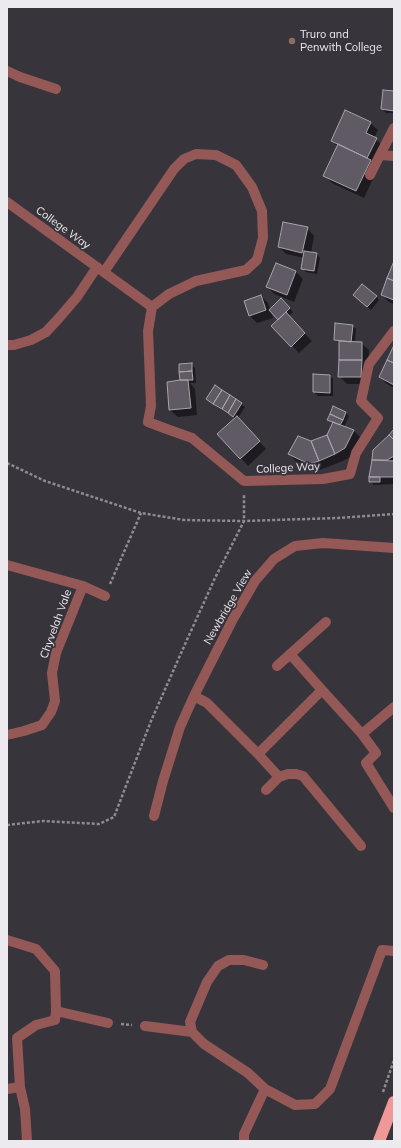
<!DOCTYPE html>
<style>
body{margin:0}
#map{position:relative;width:401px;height:1148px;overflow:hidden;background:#38343b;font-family:Mulish,sans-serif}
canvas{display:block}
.frame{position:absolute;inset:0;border:8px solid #eceaef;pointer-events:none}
</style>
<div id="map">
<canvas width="401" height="1148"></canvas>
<div class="frame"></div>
</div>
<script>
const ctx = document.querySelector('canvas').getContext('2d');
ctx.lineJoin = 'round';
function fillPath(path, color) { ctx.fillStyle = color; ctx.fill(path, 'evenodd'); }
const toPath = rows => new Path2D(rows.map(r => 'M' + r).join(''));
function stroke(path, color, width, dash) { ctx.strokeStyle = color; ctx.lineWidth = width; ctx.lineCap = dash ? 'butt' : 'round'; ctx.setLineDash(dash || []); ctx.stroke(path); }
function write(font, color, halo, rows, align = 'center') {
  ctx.font = font + ' Mulish,sans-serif'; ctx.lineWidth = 3.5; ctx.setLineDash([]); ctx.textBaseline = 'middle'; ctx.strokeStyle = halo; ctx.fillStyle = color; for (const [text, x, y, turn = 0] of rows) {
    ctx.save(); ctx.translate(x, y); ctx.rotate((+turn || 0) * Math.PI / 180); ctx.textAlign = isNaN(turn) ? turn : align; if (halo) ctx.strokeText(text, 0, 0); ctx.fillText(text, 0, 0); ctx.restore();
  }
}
const shadow = toPath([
 [394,92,394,113,386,113,382,109],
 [370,123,378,130,374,138,383,146,378,168,364,198,332,183,325,175,338,147,332,141],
 [307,228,314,236,311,253,317,254,320,258,317,274,306,272,302,268,304,258,286,254,279,247],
 [276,264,296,272,303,279,294,302,274,294,267,286],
 [394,264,394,299,389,297,389,299,394,301,394,304,389,302,382,295],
 [261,296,268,303,270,310,281,299,293,312,288,317,312,341,299,353,273,326,280,320,271,310,273,318,257,323,249,315],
 [376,296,379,300,371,310,358,298],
 [353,326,356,329,355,342,361,343,369,350,368,384,347,384,339,376,340,344,335,340],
 [394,347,394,388,387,384,380,377],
 [191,364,195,368,196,383,190,383,195,389,197,415,178,417,170,410],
 [330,376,333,379,333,396,318,396,314,392],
 [207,399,241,404,245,407,238,418,266,449,248,466,219,434,236,419,211,403],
 [346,413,349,416,344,427,354,431,361,438,352,456,343,461,317,471,296,461,289,454,311,442,328,435,334,424,329,420],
 [394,430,394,484,374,485,370,481,373,460]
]);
const building = toPath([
 [383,90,394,91,394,111,381,109,383,90],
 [345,110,371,122,366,133,377,138,367,158,331,141,345,110],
 [338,144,371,160,356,191,323,176,338,144],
 [283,222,308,227,302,253,278,247,283,222],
 [304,251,317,253,314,271,301,269,304,251],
 [394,261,394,281,387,278,394,261],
 [276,263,296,271,287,295,266,287,276,263],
 [387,278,394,281,394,300,381,295,387,278],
 [362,284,377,296,367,307,353,295,362,284],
 [261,295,266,310,249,316,244,301,261,295],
 [281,298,290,308,278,320,269,310,281,298],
 [286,312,305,333,291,347,271,326,286,312],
 [335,323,353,325,351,342,334,340,335,323],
 [339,341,362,342,362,360,339,360,339,341],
 [394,345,394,363,387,360,394,345],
 [339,360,362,360,361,377,338,377,339,360],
 [387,360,394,363,394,385,379,377,387,360],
 [192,363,192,371,179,372,179,364,192,363],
 [192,371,193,380,180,380,179,372,192,371],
 [313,374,330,375,330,393,313,392,313,374],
 [180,380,188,380,191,408,169,410,167,382,180,380],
 [215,385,222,390,213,404,206,399,215,385],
 [222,390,230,395,222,409,213,404,222,390],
 [230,395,236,399,228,413,222,409,230,395],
 [236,399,242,403,233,417,228,413,236,399],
 [333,406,346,412,343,420,330,414,333,406],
 [330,414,343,420,340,425,327,420,330,414],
 [237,416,260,441,240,459,217,434,237,416],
 [333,422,354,430,345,448,335,454,327,435,333,422],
 [394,429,394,440,389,435,394,429],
 [327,435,335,454,319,461,311,441,327,435],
 [389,435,394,440,394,456,387,460,372,460,373,450,389,435],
 [298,436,311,441,319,461,309,464,288,454,298,436],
 [372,460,394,461,394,477,369,477,372,460],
 [369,477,380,477,380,482,369,482,369,477]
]);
const path = toPath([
 [7,463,45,481,141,513,184,520,244,521,338,518,394,514],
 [110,584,141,513],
 [7,825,43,821,99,824,114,817,151,721,186,642,215,578,244,521,244,494],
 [121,1024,132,1025],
 [383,1092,394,1060]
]);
const minor = toPath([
 [7,71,20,77,56,89],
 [394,128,380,155,394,156],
 [370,175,380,155],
 [7,202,152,307,148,331,151,406,148,422,164,428,192,438,244,481,323,479,350,474,356,453,378,418,361,401,369,364,394,331],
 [104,272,174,169,184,159,196,154,216,155,236,165,252,187,262,211,263,238,257,260,246,270,196,281,169,294,152,307],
 [7,345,14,345,31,340,46,332,59,318,77,297,97,267],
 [7,565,83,586,56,653,52,673,55,701,51,712,42,725,24,731,7,735],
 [83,586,105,596],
 [290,654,322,690,362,734,376,753,366,763,394,808],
 [277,666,326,622],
 [322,690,258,754,207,703,194,696,233,619,255,581,274,559,295,546,323,543,394,548],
 [362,734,394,707],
 [258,754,279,777],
 [266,790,279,777,288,774,296,774,303,776,361,846],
 [154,816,163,781,180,727,194,696],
 [7,940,36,949,55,971,56,1011,55,1020,36,1025,17,1038,20,1087,7,1089],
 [263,965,244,960,229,960,218,966,207,982,190,1022,192,1032,204,1044,248,1073,265,1089,295,1105,315,1104,330,1089,382,950,394,951],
 [56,1011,108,1023],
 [145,1026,192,1032],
 [20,1087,25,1109,27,1141],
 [244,1141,244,1134,265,1089]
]);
const highway = toPath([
 [379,1141,394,1102]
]);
const markers = [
 [292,41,4,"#8d6e63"]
];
const poiNames = [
 ["Truro and",300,35],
 ["Penwith College",300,48]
];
const streetNames = [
 ["College Way",63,228,36],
 ["College Way",288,468,-3],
 ["Newbridge View",228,607,-60],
 ["Chyvelah Vale",56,624,-70]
];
fillPath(shadow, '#0007');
fillPath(building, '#5f5a63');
stroke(building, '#a8a3ac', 1);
stroke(path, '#8e8b91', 2.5, [3, 2]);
stroke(minor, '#945857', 10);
stroke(highway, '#ef9897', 12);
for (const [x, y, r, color] of markers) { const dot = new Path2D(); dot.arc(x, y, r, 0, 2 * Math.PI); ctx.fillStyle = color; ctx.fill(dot); stroke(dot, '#38343b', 1.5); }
write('11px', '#eceaef', '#38343b', poiNames, 'left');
write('11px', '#eceaef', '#38343b', streetNames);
</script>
